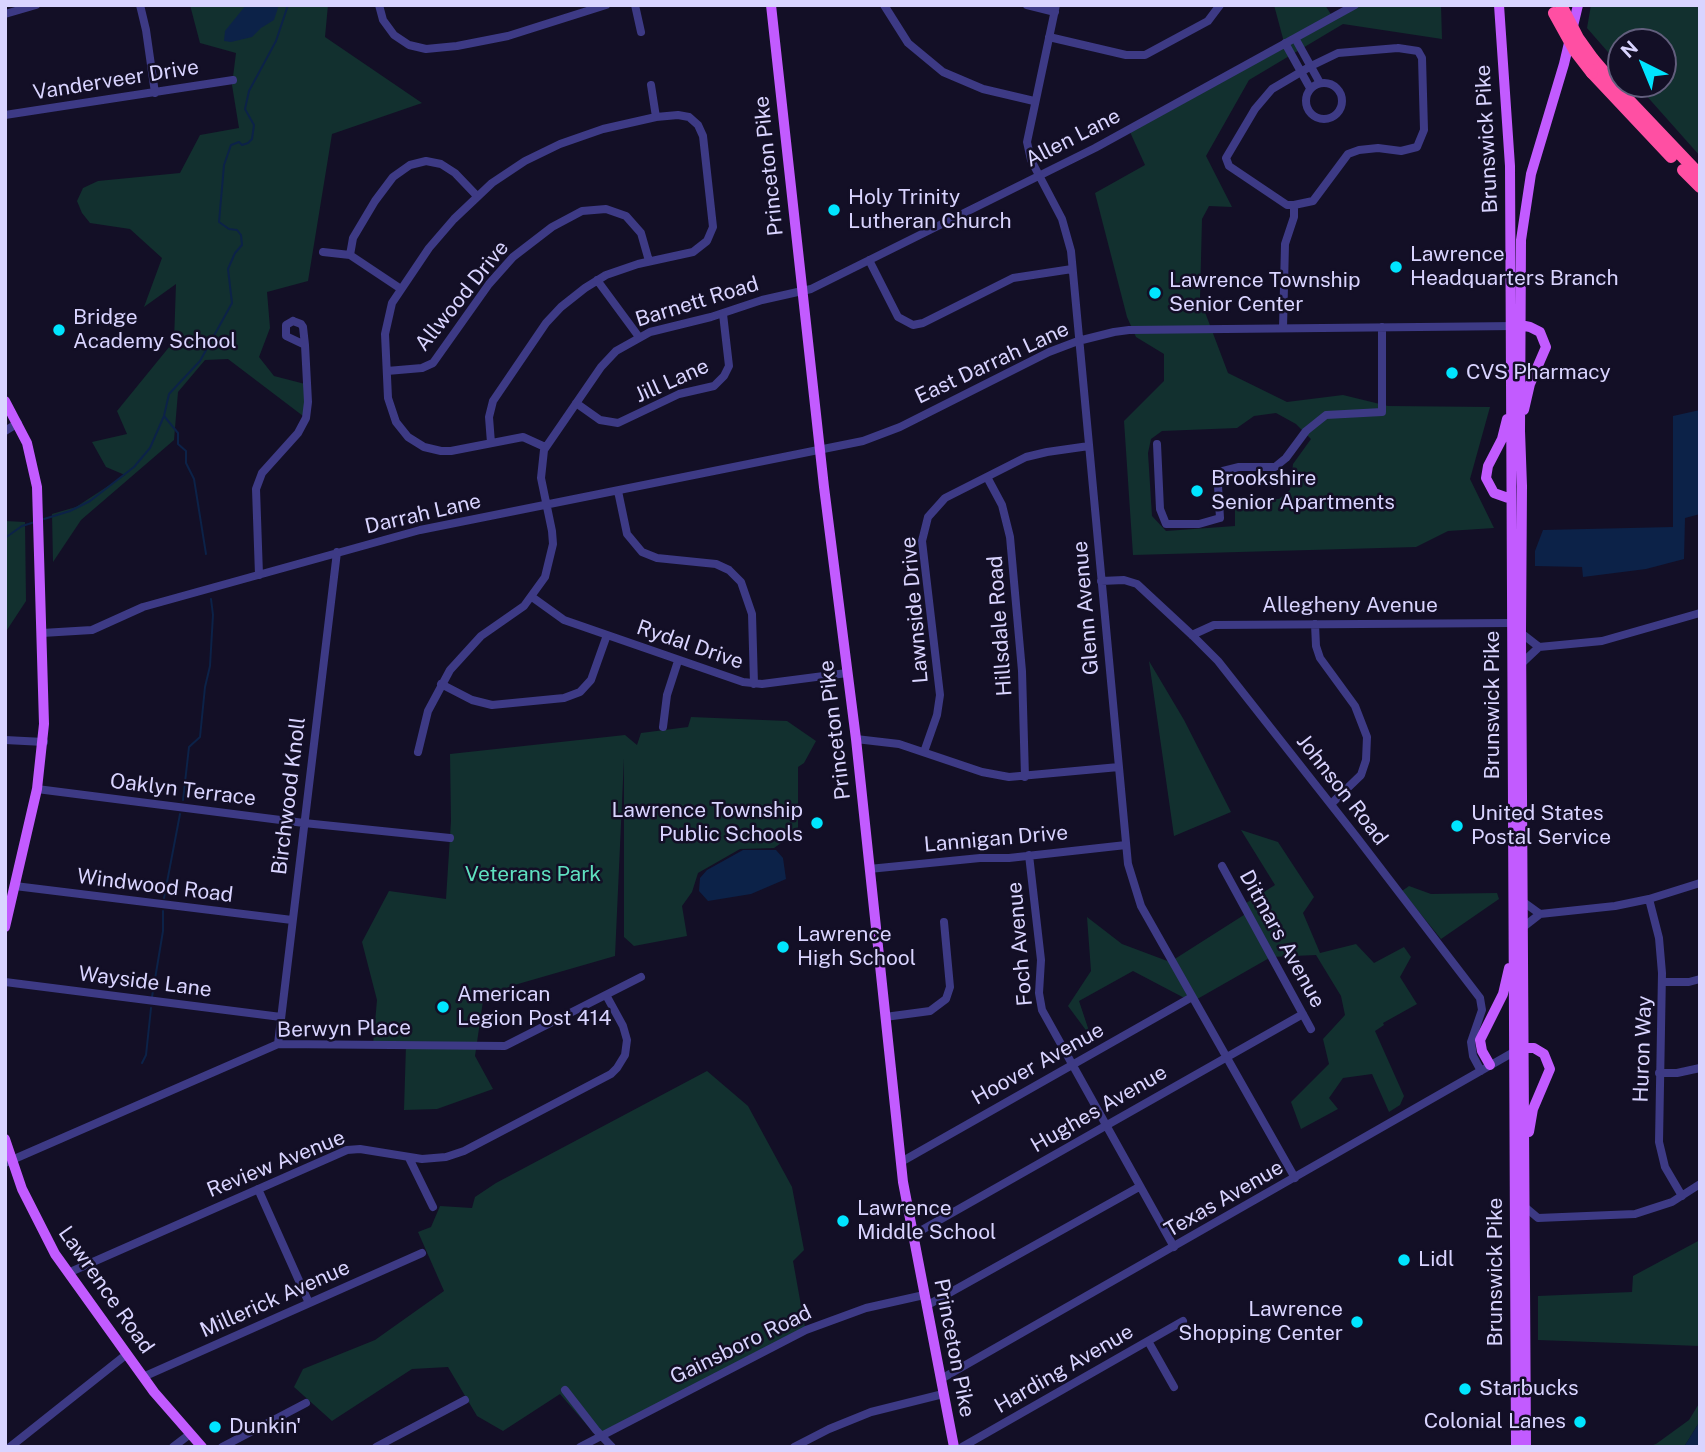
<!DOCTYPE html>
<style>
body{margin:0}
#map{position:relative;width:1705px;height:1452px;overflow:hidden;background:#130f26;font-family:"Public Sans",sans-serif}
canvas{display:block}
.frame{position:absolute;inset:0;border:7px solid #d9d4ff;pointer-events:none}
.north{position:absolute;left:1607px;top:28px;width:70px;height:70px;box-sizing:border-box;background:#130f26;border:2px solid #625e7d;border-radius:50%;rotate:317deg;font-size:19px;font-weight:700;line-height:28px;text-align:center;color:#d9d4ff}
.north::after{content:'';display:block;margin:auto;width:24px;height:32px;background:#00e5ff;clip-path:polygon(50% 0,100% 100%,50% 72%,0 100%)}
</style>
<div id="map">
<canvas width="1705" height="1452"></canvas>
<div class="frame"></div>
<div class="north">N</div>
</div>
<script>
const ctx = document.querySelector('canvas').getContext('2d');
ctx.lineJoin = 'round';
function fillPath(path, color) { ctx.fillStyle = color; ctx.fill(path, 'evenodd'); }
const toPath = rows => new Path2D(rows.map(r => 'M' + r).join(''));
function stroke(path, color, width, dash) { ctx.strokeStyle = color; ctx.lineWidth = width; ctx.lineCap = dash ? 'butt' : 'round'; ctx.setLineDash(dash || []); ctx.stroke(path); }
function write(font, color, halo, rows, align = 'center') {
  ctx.font = font + ' "Public Sans",sans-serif'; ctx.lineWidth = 5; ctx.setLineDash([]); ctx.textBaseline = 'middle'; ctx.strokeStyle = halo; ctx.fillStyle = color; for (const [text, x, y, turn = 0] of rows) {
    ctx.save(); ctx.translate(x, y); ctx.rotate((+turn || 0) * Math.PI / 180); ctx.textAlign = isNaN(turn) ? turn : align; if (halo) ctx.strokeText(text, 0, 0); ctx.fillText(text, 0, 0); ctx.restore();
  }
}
const green = toPath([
 [190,5,328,5,325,37,422,103,332,134,308,281,267,292,270,328,259,357,274,376,305,384,307,419,228,359,205,360,178,392,174,440,81,520,53,562,52,514,76,507,125,475,106,467,92,442,127,434,117,411,174,341,176,284,144,307,162,258,130,229,90,223,82,213,77,201,83,188,98,181,180,173,200,135,239,128,232,85,236,53,200,43],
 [1274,5,1325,5,1334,19,1359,5,1441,5,1442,39,1343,24,1249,80,1206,156,1232,207,1209,206,1202,219,1200,299,1228,373,1287,402,1343,395,1388,406,1490,407,1470,479,1494,528,1448,531,1416,547,1133,555,1124,421,1164,381,1164,354,1136,337,1127,317,1095,193,1145,165,1130,132,1285,46],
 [1276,413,1296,424,1311,439,1293,464,1290,490,1279,499,1246,498,1235,508,1235,526,1166,531,1152,516,1148,453,1151,439,1162,431,1237,428,1254,416],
 [1591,5,1700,5,1700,156,1636,84,1663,84,1663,42,1621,42,1621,67,1587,28],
 [5,521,25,522,26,601,5,633],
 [1149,661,1184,720,1231,812,1174,836],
 [691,717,787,721,816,741,804,763,798,767,798,831,774,848,740,849,698,873,692,892,682,906,687,936,634,946,624,937,624,758,615,956,511,986,483,1001,475,1056,493,1089,437,1109,404,1110,406,1045,373,1045,377,1000,362,942,389,891,446,899,451,821,450,754,625,735,637,745,641,733,688,727],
 [1241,830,1278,842,1314,897,1303,913,1320,953,1356,944,1374,963,1404,947,1411,957,1400,977,1417,1004,1383,1023,1384,1025,1375,1031,1404,1096,1400,1105,1389,1112,1372,1074,1343,1078,1329,1098,1338,1109,1301,1129,1291,1102,1329,1064,1323,1039,1345,1015,1341,996,1316,955,1271,957,1192,1002,1133,971,1079,1001,1091,1037,1068,1006,1091,971,1087,917,1122,944,1170,962,1247,913,1243,905,1275,885],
 [1409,886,1431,894,1497,893,1499,899,1441,939,1402,891],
 [707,1071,748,1106,792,1187,804,1250,793,1261,806,1333,599,1439,560,1394,503,1431,477,1416,448,1367,412,1369,332,1421,294,1387,303,1369,375,1340,444,1291,418,1232,431,1227,440,1206,472,1208,475,1197,496,1183],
 [1700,1240,1700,1346,1538,1340,1538,1296,1632,1292,1633,1276],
 [1700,1402,1700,1421,1684,1447,1647,1447,1656,1444,1689,1420]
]);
const water = toPath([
 [246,5,279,5,274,20,261,28,252,37,231,42,224,41,225,31],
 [1700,410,1700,514,1685,518,1684,559,1646,569,1583,577,1582,567,1535,566,1535,551,1543,530,1673,527,1673,416],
 [743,850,776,850,783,858,786,879,751,894,708,901,699,891,700,878,707,870],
 [1700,1421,1700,1447,1684,1447]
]);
const stream = toPath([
 [164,416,178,433,178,444,186,451,186,463,194,479,206,554],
 [44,519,70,511,90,501,134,467,150,448,164,416,169,394,200,361,232,303,228,269,235,253,242,245,241,235,237,230,229,229,219,222,224,165,231,145,239,142,242,145,248,143,252,139,254,125,245,109,249,91,276,41,288,5],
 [5,538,22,526,35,522],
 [183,800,189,747,200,737,205,687,210,666,213,615,211,599],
 [164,898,180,814],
 [152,997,163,931,163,911],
 [142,1063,146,1055,151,1008]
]);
const minor = toPath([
 [140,5,146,30,155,93],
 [379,5,383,20,394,35,409,45,426,49,457,46,508,36,606,5],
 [635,5,641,32],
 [884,5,908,43,943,72,983,89,1034,101],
 [1027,5,1055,12],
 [1056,5,1027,142,1031,160,1062,219,1071,251,1128,864,1141,906,1295,1178],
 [5,14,36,5],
 [1049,37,1126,55,1145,55,1208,21,1220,5],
 [1295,38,1320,83],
 [1285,43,1310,88],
 [1398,48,1418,51,1422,58,1424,130,1417,147,1401,151,1378,148,1359,150,1348,154,1313,201,1294,205,1287,205,1229,166,1226,158,1255,109,1272,89,1311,66,1338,53,1398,48],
 '1306 101a18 18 0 1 1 36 0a18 18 0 1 1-36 0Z',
 [651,85,656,117],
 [5,115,233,80],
 [323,252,350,255,401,289],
 [350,255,353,238,375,201,393,177,410,165,426,161,441,164,455,173,477,196],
 [869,260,898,317,913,325,923,323,1013,278,1072,269],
 [597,280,639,337],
 [293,321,301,324,303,327,305,345,286,336,286,325,293,321],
 [1283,328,1285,244,1294,217,1294,205],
 [387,371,422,368,433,363,489,284,513,257,552,227,582,211,606,209,626,216,641,233,649,261],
 [576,403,600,420,618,423,679,394,714,386,724,376,729,366,723,314],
 [5,431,18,423],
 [491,443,489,417,493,401,546,323,561,307,585,288,606,275,638,264,693,252,707,241,713,227,712,218,703,136,698,125,689,117,678,115,656,117,603,129,560,144,525,161,492,183,454,219,429,248,392,303,385,334,388,398,396,422,408,437,424,447,441,451,451,451,523,437,545,447],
 [1157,444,1160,509,1166,524,1199,524,1220,518,1218,486,1223,471,1239,467,1275,467,1286,458,1306,431,1326,415,1382,412,1382,327],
 [987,477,1002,505,1010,537,1022,671,1025,777],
 [618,491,627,534,642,552,657,558,716,564,729,570,741,582,752,614,754,684],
 [259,575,256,489,262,473,298,433,306,418,308,402,305,345],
 [1101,581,1124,580,1137,584,1192,635,1218,661,1355,835,1480,998,1482,1010,1471,1042,1473,1056,1481,1071],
 [532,597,564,620,743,682,762,684,847,673],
 [1315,624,1316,646,1320,658,1355,706,1367,737,1366,760,1361,775,1331,804],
 [42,633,92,630,143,607,420,530,863,441,900,427,1049,352,1078,341,1114,332,1129,330,1516,326],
 [1521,633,1539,647],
 [1192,635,1214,625,1512,623],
 [1521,664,1539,647,1602,641,1700,613],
 [441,684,472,700,492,705,564,698,580,692,591,680,607,635],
 [663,727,667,695,678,661],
 [856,739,899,744,982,772,1009,777,1119,767],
 [5,740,44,742],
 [418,752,428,711,450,670,481,636,524,606,545,577,553,544,552,531,541,478,544,450,601,367,616,351,650,332,711,317,762,300,811,289,1095,148,1355,5],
 [924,752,937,715,940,695,922,541,928,517,945,498,1026,457,1047,452,1089,446],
 [37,789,304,823,450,838],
 [1029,855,1041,960,1039,993,1042,1010,1174,1247],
 [1222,866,1311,1029],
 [869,869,980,858,1009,858,1126,845],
 [15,886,292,920],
 [1649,899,1659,938,1662,973,1659,1142,1665,1167,1682,1196],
 [1522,901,1540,914],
 [1522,928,1540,914,1615,906,1649,899,1700,883],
 [5,982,281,1017],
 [1662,982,1689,982,1700,979],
 [885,1017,930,1011,946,999,950,987,944,922],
 [278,1044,337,552],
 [1659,1073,1677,1073,1700,1068],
 [409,1158,433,1207],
 [901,1162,1192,997],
 [5,1163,278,1044,505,1046,641,977],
 [258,1189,309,1303],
 [1525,1207,1538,1218,1635,1214,1672,1202,1700,1184],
 [913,1235,1303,1014],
 [68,1273,347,1150,360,1149,422,1159,446,1157,464,1151,611,1074,617,1068,625,1055,627,1040,623,1026,606,995],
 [926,1306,1139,1187],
 [1148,1341,1174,1387],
 [143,1377,422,1253],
 [941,1379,1519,1049],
 [565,1390,596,1430,612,1447],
 [10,1447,127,1354],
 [173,1447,190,1434],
 [222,1447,306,1403],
 [376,1447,465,1400],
 [580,1447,806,1330,866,1308,924,1295],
 [794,1447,829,1429,871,1412,943,1394],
 [962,1447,1183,1321]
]);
const major = toPath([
 [771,5,824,487,856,739,903,1182,954,1447],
 [1499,5,1510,166,1516,1447],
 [1520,325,1530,327,1540,332,1546,347,1530,384,1524,410],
 [5,401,27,443,37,487,44,724,37,789,5,927],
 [1507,419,1502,439,1488,466,1486,478,1494,493,1511,499],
 [1523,1048,1534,1048,1544,1054,1550,1069,1533,1109,1529,1132],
 [1490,1065,1482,1051,1480,1040,1503,994,1509,968],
 [5,1139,22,1189,55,1254,154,1392,202,1447],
 [1526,1447,1521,633,1522,486,1520,431,1521,240,1531,174,1564,64,1578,5]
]);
const highway = toPath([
 [1593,59,1622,93,1700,175],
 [1592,73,1671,157],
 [1683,170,1700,187]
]);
const highwayBridge = toPath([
 [1561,5,1578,38,1593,59],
 [1554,13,1575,51,1592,73]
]);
const markers = [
 [834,210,7,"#00e5ff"],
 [1396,267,7,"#00e5ff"],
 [1155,293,7,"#00e5ff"],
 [59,330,7,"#00e5ff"],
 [1452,373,7,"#00e5ff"],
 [1197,491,7,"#00e5ff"],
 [817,823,7,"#00e5ff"],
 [1457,826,7,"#00e5ff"],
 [783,947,7,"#00e5ff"],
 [443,1007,7,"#00e5ff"],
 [843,1221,7,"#00e5ff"],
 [1404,1260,7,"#00e5ff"],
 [1357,1322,7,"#00e5ff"],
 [1465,1389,7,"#00e5ff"],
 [1580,1422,7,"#00e5ff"],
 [215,1427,7,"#00e5ff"]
];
const streetNames = [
 ["Vanderveer Drive",116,80,-9],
 ["Allen Lane",1073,138,-27],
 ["Brunswick Pike",1487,139,-93],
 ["Princeton Pike",769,166,-96],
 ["Allwood Drive",462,296,-51],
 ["Barnett Road",697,302,-17],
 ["East Darrah Lane",992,363,-25],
 ["Jill Lane",672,381,-24],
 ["Darrah Lane",423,514,-13],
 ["Allegheny Avenue",1350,606],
 ["Glenn Avenue",1086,608,-95],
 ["Lawnside Drive",915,610,-95],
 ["Hillsdale Road",1000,626,-94],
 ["Rydal Drive",690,645,19],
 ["Brunswick Pike",1493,705,-90],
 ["Princeton Pike",835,730,-97],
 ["Oaklyn Terrace",183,790,7],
 ["Johnson Road",1342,790,52],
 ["Birchwood Knoll",289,796,-83],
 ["Lannigan Drive",996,839,-5],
 ["Windwood Road",155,886,7],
 ["Ditmars Avenue",1282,939,61],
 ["Foch Avenue",1020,944,-95],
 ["Wayside Lane",145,982,7],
 ["Berwyn Place",344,1029,-1],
 ["Huron Way",1643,1049,-88],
 ["Hoover Avenue",1038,1064,-29],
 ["Hughes Avenue",1099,1109,-30],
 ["Review Avenue",276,1164,-22],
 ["Texas Avenue",1224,1199,-30],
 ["Brunswick Pike",1496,1272,-90],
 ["Lawrence Road",106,1290,55],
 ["Millerick Avenue",275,1299,-24],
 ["Gainsboro Road",741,1345,-26],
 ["Princeton Pike",954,1348,79],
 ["Harding Avenue",1064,1369,-30]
];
const poiNames = [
 ["Holy Trinity",848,198],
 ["Lutheran Church",848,222],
 ["Lawrence",1410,255],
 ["Headquarters Branch",1410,279],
 ["Lawrence Township",1169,281],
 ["Senior Center",1169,305],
 ["Bridge",73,318],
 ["Academy School",73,342],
 ["CVS Pharmacy",1466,373],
 ["Brookshire",1211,479],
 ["Senior Apartments",1211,503],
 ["Lawrence Township",803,811,"right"],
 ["Public Schools",803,835,"right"],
 ["United States",1471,814],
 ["Postal Service",1471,838],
 ["Lawrence",797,935],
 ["High School",797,959],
 ["American",457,995],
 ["Legion Post 414",457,1019],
 ["Lawrence",857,1209],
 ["Middle School",857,1233],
 ["Lidl",1418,1260],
 ["Lawrence",1343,1310,"right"],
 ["Shopping Center",1343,1334,"right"],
 ["Starbucks",1479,1389],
 ["Colonial Lanes",1566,1422,"right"],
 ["Dunkin'",229,1427]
];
const parkNames = [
 ["Veterans Park",533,875]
];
fillPath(green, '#12302f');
fillPath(water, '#0c2248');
stroke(stream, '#0c2248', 2);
stroke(minor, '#3d3a85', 8);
stroke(major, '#c25bff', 10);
stroke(highway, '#ff4fa3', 12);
stroke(highwayBridge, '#ff4fa3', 12);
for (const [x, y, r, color] of markers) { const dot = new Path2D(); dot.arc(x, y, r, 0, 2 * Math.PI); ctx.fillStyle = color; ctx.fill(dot); stroke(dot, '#130f26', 2.5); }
write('21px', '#d9d4ff', '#130f26', streetNames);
write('21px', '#d9d4ff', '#130f26', poiNames, 'left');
write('21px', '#5fe0c0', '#130f26', parkNames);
</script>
